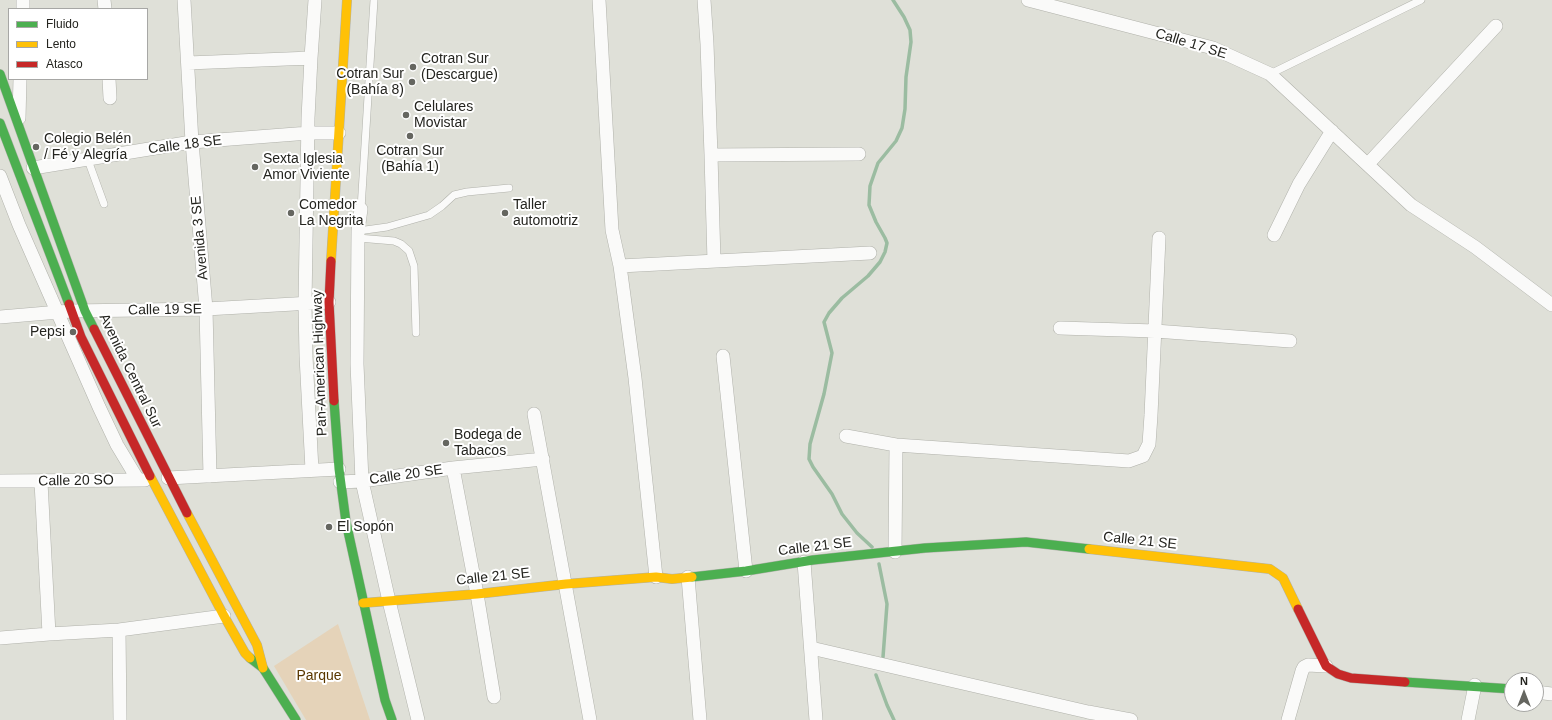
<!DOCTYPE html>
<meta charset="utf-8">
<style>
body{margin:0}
#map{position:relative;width:1552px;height:720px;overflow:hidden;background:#dfe0d8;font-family:Helvetica,sans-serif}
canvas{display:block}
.legend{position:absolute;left:8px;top:8px;width:140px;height:72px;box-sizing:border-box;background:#fff;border:1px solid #a7a7a5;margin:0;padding:5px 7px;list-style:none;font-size:12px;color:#24241f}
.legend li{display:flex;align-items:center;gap:8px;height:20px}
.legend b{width:20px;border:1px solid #a7a7a5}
.north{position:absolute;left:1504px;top:672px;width:40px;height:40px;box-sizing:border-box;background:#fff;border:1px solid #a7a7a5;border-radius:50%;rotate:0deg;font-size:11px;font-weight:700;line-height:16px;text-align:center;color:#24241f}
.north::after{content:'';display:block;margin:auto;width:14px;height:18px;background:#656660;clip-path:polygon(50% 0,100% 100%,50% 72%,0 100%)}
</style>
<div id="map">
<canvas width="1552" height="720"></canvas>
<ul class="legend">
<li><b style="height:5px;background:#4caf50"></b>Fluido</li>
<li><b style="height:5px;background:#ffc107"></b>Lento</li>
<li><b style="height:5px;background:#c62828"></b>Atasco</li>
</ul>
<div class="north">N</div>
</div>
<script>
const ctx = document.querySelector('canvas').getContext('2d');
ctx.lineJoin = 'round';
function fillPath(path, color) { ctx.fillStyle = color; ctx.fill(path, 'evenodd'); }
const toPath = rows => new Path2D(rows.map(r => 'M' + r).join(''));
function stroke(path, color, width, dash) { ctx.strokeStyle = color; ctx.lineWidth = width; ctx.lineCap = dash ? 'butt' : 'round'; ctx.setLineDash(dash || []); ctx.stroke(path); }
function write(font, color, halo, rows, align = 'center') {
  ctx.font = font + ' Helvetica,sans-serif'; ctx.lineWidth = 4; ctx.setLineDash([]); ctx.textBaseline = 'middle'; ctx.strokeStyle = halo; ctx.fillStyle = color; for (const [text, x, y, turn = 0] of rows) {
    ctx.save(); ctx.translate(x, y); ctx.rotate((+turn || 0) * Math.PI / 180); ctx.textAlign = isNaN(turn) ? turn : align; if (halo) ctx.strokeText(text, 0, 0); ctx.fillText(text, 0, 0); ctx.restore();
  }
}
const green = toPath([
 [338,624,370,720,306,720,274,666]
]);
const stream = toPath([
 [872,547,857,533,842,514,832,494,813,467,809,459,810,444,824,394,832,353,824,322,829,313,842,298,868,276,880,262,885,252,887,243,885,238,876,222,869,205,870,186,878,163,896,141,902,128,905,109,906,77,911,42,910,30,904,17,893,0],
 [879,564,887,604,883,657],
 [876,675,887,705,894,720]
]);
const lane = toPath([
 [1270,74,1421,0],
 [88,160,104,204],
 [361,209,374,0],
 [358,231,387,227,429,215,442,206,454,195,467,192,509,188],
 [358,238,394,241,401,244,409,251,414,266,416,333]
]);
const street = toPath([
 [104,0,105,9],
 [184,0,192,142,206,309,210,476],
 [599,0,612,230,620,266,635,378,656,577],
 [704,0,707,44,711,155,714,261],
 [1028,0,1213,48,1270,74,1411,205,1475,247,1552,305],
 [23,9,23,0],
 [311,58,308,118,305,304,306,356,312,470],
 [188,63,311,58,315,0],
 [109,79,110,98],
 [19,118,20,79],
 [711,155,859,154],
 [1368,164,1496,26],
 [33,168,192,142,309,133,339,133],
 [0,176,19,225,99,407,117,445,138,480],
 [361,209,358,231,357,364,362,481,389,601,418,720],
 [1274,235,1299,184,1332,131],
 [620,266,870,253],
 [0,317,71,311,206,309,329,302],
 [1060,328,1155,331,1290,341],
 [723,356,746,571],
 [534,414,590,720],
 [846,436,896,445,1129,461,1143,456,1149,444,1151,415,1159,238],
 [453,468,477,594,494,697],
 [168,478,339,469],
 [0,481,145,480],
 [41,482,49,634],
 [340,482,362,481,453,468,543,459],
 [895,552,896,445],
 [804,562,816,720],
 [688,577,700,720],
 [119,630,120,720],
 [0,638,49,634,119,630,224,616],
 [811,648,1088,712,1131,720],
 [1536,692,1552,694],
 [1288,720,1302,671,1304,667,1308,665,1326,666],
 [1468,720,1475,685]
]);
const fast = toPath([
 [0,74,85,311,94,329],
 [0,123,69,304],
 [334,401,339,469,346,522,385,700,392,720],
 [692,577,746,571,813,560,925,548,1026,542,1089,549],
 [250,658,263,668,296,720],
 [1405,682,1512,689]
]);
const slow = toPath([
 [331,261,347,0],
 [150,476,224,616,245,653,250,658],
 [187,513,257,645,263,668],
 [1089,549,1270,569,1283,578,1298,609],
 [363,603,477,594,566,584,656,577,672,579,692,577]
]);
const jam = toPath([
 [331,261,329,302,334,401],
 [69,304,81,337,150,476],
 [94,329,187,513],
 [1298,609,1326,666,1338,674,1351,678,1405,682]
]);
const markers = [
 [413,67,4,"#656660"],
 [412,82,4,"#656660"],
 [406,115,4,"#656660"],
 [410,136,4,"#656660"],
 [36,147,4,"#656660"],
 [255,167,4,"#656660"],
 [291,213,4,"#656660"],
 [505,213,4,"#656660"],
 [73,332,4,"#656660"],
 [446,443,4,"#656660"],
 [329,527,4,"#656660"]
];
const streetNames = [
 ["Calle 17 SE",1191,44,17],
 ["Calle 18 SE",185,145,-7],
 ["Avenida 3 SE",200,238,-95],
 ["Calle 19 SE",165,310,-1],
 ["Pan-American Highway",320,363,-92],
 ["Avenida Central Sur",130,371,64],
 ["Calle 20 SE",406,475,-8],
 ["Calle 20 SO",76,481,-1],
 ["Calle 21 SE",1140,541,6],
 ["Calle 21 SE",815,547,-7],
 ["Calle 21 SE",493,577,-6]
];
const poiNames = [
 ["Cotran Sur",421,59],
 ["(Descargue)",421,75],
 ["Cotran Sur",404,74,"right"],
 ["(Bahía 8)",404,90,"right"],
 ["Celulares",414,107],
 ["Movistar",414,123],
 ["Colegio Belén",44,139],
 ["/ Fé y Alegría",44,155],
 ["Cotran Sur",410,151,"center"],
 ["(Bahía 1)",410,167,"center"],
 ["Sexta Iglesia",263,159],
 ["Amor Viviente",263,175],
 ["Comedor",299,205],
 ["La Negrita",299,221],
 ["Taller",513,205],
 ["automotriz",513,221],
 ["Pepsi",65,332,"right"],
 ["Bodega de",454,435],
 ["Tabacos",454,451],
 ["El Sopón",337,527]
];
const parkNames = [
 ["Parque",319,676]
];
fillPath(green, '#e5d3b9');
stroke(stream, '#9bbca1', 3.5);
stroke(lane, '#b0b1aa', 8);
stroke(street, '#b0b1aa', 14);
stroke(fast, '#b0b1aa', 10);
stroke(slow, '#b0b1aa', 10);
stroke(jam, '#b0b1aa', 10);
stroke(lane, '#fafaf9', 7);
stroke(street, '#fafaf9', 13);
stroke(fast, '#4caf50', 9);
stroke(slow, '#ffc107', 9);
stroke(jam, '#c62828', 9);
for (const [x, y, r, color] of markers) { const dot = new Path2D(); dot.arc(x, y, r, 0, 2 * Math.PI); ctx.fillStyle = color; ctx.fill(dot); stroke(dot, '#fff', 1.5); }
write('14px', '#24241f', '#fff', streetNames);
write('14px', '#24241f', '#fff', poiNames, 'left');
write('14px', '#593700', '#fff', parkNames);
</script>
